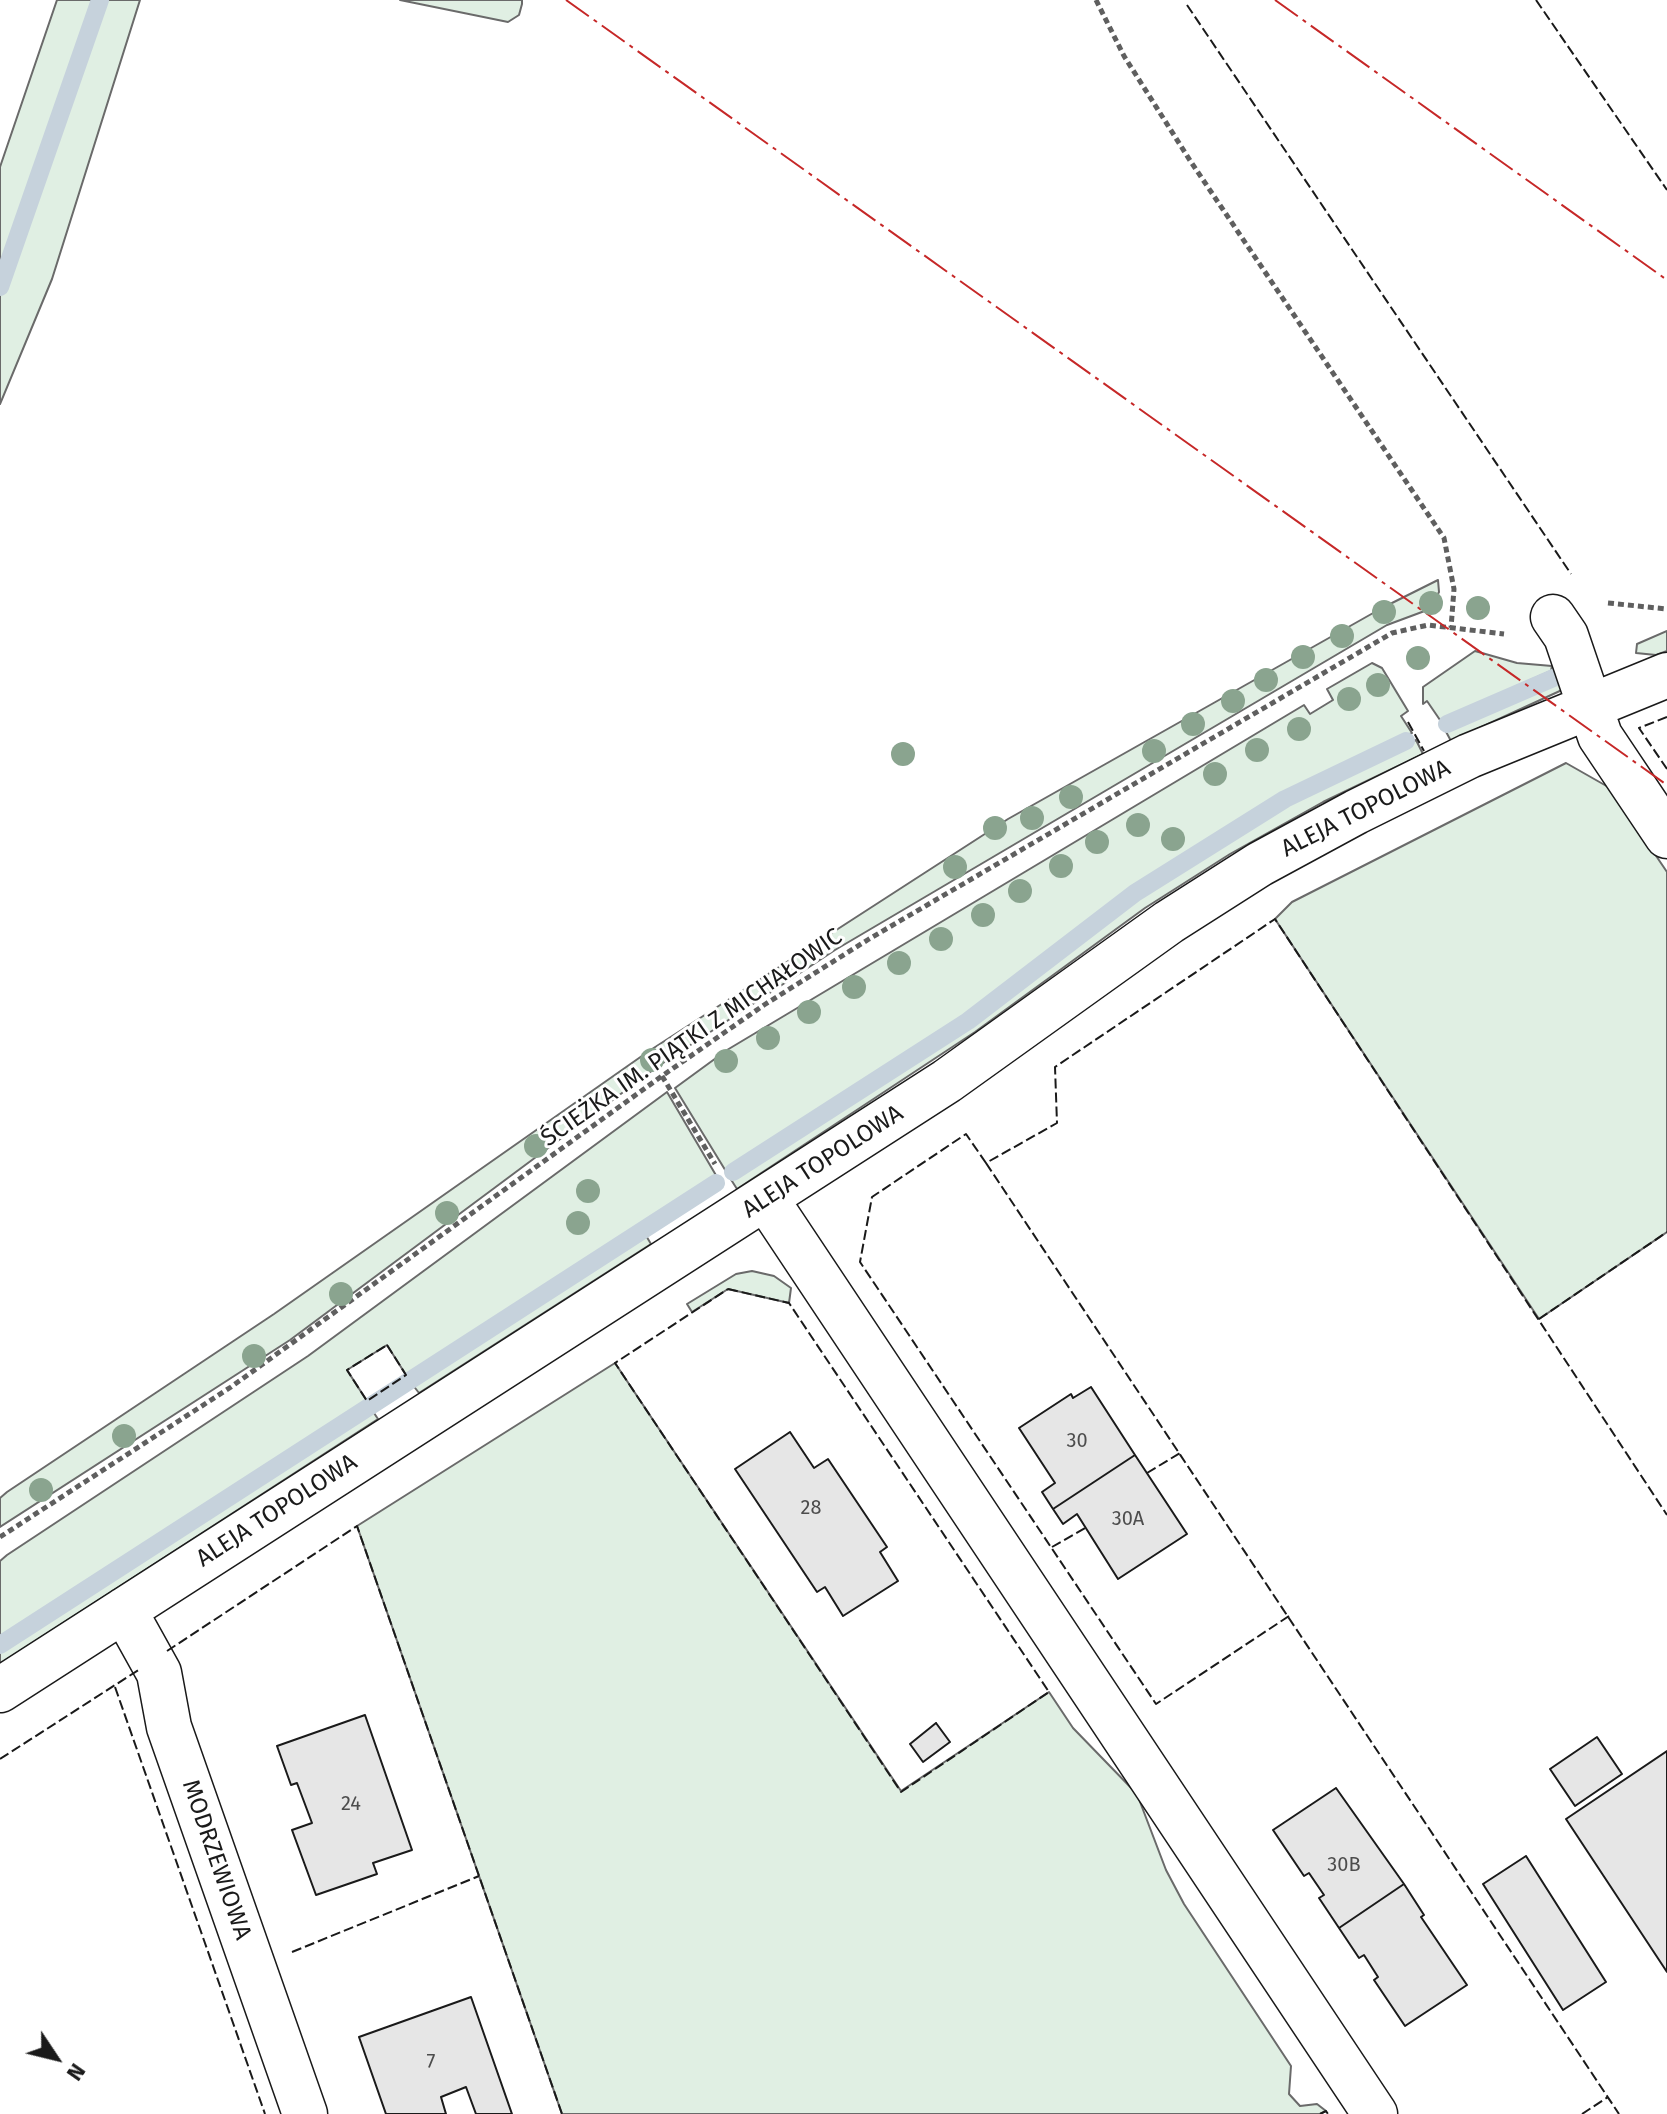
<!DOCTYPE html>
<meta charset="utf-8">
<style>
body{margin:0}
#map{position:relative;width:1667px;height:2114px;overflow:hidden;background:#fff;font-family:"Fira Sans",sans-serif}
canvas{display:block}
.north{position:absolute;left:16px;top:2018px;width:80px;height:80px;-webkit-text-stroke:6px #fff;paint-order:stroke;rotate:125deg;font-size:22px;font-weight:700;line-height:32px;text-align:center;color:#1a1a1a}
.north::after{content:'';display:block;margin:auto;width:28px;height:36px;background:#1a1a1a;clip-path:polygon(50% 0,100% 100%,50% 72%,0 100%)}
</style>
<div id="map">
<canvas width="1667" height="2114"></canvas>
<div class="north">N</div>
</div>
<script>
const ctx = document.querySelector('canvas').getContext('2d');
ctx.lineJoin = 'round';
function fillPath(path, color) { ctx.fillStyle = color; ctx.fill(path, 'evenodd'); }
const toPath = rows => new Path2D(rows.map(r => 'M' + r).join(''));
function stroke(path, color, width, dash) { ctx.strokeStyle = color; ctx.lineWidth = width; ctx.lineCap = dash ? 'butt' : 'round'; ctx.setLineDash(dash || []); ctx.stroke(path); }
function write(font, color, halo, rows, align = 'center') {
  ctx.font = font + ' "Fira Sans",sans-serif'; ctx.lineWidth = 6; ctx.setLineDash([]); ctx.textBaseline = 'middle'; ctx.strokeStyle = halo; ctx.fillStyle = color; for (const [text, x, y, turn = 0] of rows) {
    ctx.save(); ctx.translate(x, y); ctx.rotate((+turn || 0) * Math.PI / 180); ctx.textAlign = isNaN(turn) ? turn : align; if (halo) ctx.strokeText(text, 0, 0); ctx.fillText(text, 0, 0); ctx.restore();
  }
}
const green = toPath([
 [57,0,140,0,52,279,0,404,0,167,57,0],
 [400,0,522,0,522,4,519,15,508,22,400,0],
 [1438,580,1439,592,1430,609,1387,625,835,950,657,1067,290,1340,0,1527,0,1498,7,1492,274,1314,649,1051,1008,819,1382,608,1438,580],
 [1667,631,1667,651,1656,655,1636,653,1637,644,1667,631],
 [1475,651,1517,663,1552,666,1551,671,1440,720,1427,701,1423,704,1423,687,1475,651],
 [1372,663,1382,668,1408,711,1401,716,1412,733,1283,795,1131,889,965,1016,727,1173,675,1088,727,1050,1304,705,1310,714,1333,700,1327,689,1372,663],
 [1558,679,1562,690,1451,741,1444,728,1558,679],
 [1416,740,1423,754,1323,802,1230,854,1145,908,975,1032,737,1189,730,1178,970,1023,1138,896,1288,802,1416,740],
 [1566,763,1610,788,1667,872,1667,1232,1539,1319,1275,919,1292,902,1566,763],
 [667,1092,717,1177,406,1375,387,1345,347,1370,367,1401,0,1638,0,1561,7,1555,308,1356,667,1092],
 [645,1234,651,1244,419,1393,412,1384,645,1234],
 [752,1271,774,1276,791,1288,789,1303,728,1289,692,1312,687,1304,736,1274,752,1271],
 [615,1363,901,1791,1049,1692,1073,1728,1137,1794,1166,1870,1184,1904,1291,2066,1289,2094,1300,2106,1317,2104,1326,2111,1320,2114,562,2114,357,1526,615,1363],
 [372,1410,378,1419,0,1664,0,1650,372,1410]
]);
const stream = toPath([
 [0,287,100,0],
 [1447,724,1558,676],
 [733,1172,968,1021,1135,893,1285,799,1406,741],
 [0,1645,716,1183]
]);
const building = toPath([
 [1091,1387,1135,1455,1053,1509,1042,1492,1055,1483,1019,1428,1071,1394,1073,1398,1091,1387],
 [790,1432,814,1468,828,1459,887,1547,880,1552,898,1581,843,1616,825,1587,817,1592,735,1469,790,1432],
 [1135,1455,1187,1534,1118,1579,1077,1514,1063,1524,1053,1509,1135,1455],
 [365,1715,412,1850,373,1863,377,1874,316,1895,292,1830,312,1823,297,1783,291,1785,277,1746,365,1715],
 [936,1723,950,1742,923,1762,910,1744,936,1723],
 [1597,1737,1622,1774,1575,1806,1550,1769,1597,1737],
 [1667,1751,1667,1972,1566,1819,1667,1751],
 [1336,1788,1404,1884,1339,1928,1319,1898,1324,1895,1309,1873,1304,1876,1273,1830,1336,1788],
 [1526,1856,1606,1982,1563,2010,1483,1884,1526,1856],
 [1404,1884,1424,1915,1421,1917,1467,1985,1405,2026,1374,1980,1378,1977,1364,1955,1359,1958,1339,1928,1404,1884],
 [471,1997,512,2114,476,2114,466,2087,441,2097,446,2114,386,2114,359,2037,471,1997]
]);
const path = toPath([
 [1096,0,1124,56,1191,162,1444,538,1454,589,1451,628],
 [1608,603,1667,609],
 [662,1076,715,1164],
 [0,1537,231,1387,662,1076,764,1005,869,939,1392,633,1428,625,1504,634]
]);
const minor = toPath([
 [1553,617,1566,636,1600,736,1667,836],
 [766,1199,1375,2114],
 [124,1610,159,1673,169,1727,305,2114],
 [0,1690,947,1081,1169,922,1260,864,1356,812,1469,756,1667,675]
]);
const fence = toPath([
 [1536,0,1667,190],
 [1187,5,1571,574],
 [1667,717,1639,728,1667,769],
 [1408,722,1424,751],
 [986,1163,1619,2114],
 [728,1289,789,1303,1049,1692,901,1792,615,1363,728,1289],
 [1539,1319,1667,1232],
 [387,1345,406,1375,367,1401,347,1370,387,1345],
 [1147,1473,1180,1453],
 [1052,1547,1085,1528],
 [1289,1616,1156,1704,860,1262,872,1197,966,1134,986,1163,1057,1123,1055,1067,1275,919,1667,1515],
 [167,1651,357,1526,562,2114],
 [115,1687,265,2114],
 [0,1759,140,1669],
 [292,1952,479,1876],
 [1320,2114,1326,2111,1328,2114],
 [1582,2114,1608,2097]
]);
const power = toPath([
 [566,0,1667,785],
 [1275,0,1667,280]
]);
const trees = [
 [1431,603],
 [1478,608],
 [1384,612],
 [1342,636],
 [1303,657],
 [1418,658],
 [1266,680],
 [1378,685],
 [1349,699],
 [1233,701],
 [1193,724],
 [1299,729],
 [1257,750],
 [1154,751],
 [903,754],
 [1215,774],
 [1071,797],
 [1032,818],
 [1138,825],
 [995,828],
 [1173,839],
 [1097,842],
 [1061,866],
 [955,867],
 [1020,891],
 [983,915],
 [941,939],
 [899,963],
 [854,987],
 [809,1012],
 [768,1038],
 [652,1060],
 [726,1061],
 [536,1146],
 [588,1191],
 [447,1213],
 [578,1223],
 [341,1294],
 [254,1356],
 [124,1436],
 [41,1490]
];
const numberNames = [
 ["30",1077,1441],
 ["28",811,1508],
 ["30A",1128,1519],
 ["24",351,1804],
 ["30B",1344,1865],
 ["7",431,2062]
];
const streetNames = [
 ["ALEJA TOPOLOWA",1366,809,-27],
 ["ŚCIEŻKA IM. PIĄTKI Z MICHAŁOWIC",692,1038,-35],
 ["ALEJA TOPOLOWA",823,1162,-33],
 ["ALEJA TOPOLOWA",277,1511,-33],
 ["MODRZEWIOWA",216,1860,71]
];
fillPath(green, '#e0efe3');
stroke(green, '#6a6a6a', 2);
stroke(stream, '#c6d2dc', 18);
fillPath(building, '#e6e6e6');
stroke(building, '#1a1a1a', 2);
stroke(minor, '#1a1a1a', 47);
stroke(path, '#5f5f5f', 5, [6, 4]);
stroke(minor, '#fff', 44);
stroke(fence, '#1a1a1a', 2, [10, 4]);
stroke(power, '#c62828', 2, [28, 6, 4, 6]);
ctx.fillStyle = '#8aa48f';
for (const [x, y] of trees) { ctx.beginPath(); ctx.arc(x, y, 12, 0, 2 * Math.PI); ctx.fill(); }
write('20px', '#4d4d4d', null, numberNames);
write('24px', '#1a1a1a', '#fff', streetNames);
</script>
